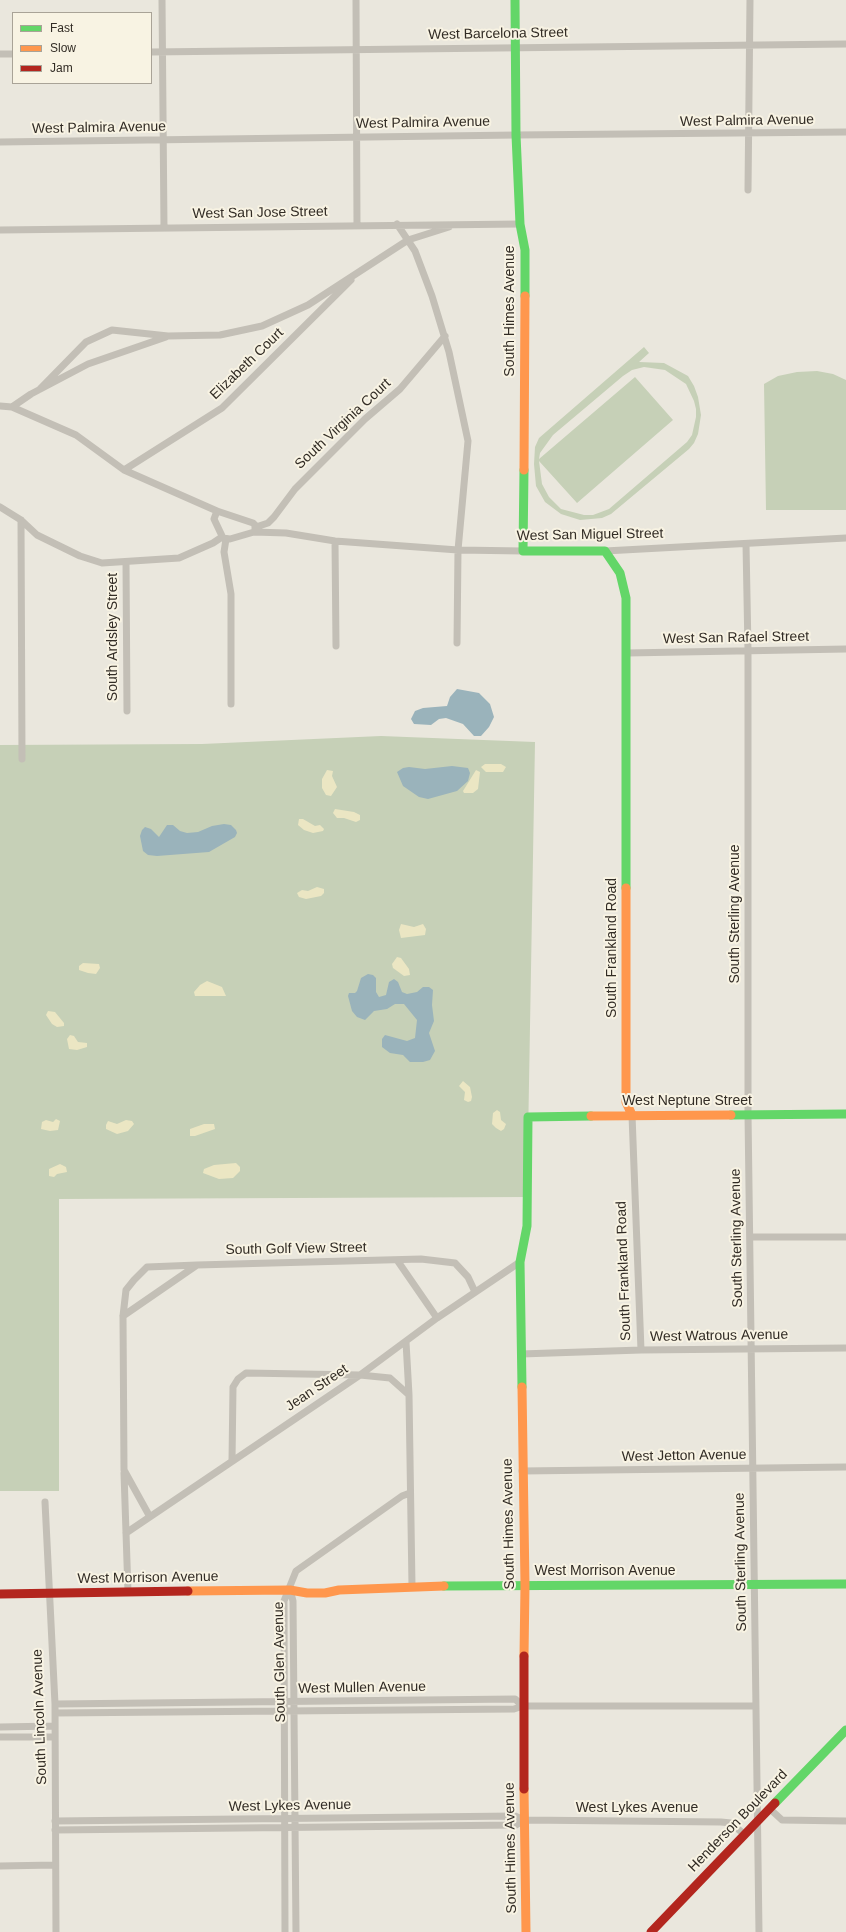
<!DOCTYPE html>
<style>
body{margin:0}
#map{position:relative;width:846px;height:1932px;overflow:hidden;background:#eae7dd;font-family:Arial,sans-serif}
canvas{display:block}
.legend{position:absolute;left:12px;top:12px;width:140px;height:72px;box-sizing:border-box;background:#f8f3e3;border:1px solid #a9a397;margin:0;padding:5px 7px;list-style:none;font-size:12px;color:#322c25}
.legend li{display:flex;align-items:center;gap:8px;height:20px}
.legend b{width:20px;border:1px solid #a9a397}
</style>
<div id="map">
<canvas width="846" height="1932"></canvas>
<ul class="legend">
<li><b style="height:5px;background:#63d668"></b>Fast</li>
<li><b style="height:5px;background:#ff974d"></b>Slow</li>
<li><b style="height:5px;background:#b3261e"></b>Jam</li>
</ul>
</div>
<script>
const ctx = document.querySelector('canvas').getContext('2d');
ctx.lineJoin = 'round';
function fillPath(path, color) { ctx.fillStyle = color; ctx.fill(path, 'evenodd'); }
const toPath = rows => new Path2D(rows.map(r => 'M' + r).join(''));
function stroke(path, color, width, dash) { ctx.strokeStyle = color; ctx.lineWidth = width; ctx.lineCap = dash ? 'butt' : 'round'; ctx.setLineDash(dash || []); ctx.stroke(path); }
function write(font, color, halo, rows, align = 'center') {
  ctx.font = font + ' Arial,sans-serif'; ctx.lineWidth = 4; ctx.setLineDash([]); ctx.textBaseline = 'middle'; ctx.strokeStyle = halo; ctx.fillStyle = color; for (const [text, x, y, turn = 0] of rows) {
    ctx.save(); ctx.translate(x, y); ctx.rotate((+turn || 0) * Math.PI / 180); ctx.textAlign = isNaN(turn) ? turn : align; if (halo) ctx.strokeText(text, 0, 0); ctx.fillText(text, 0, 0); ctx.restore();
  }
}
const green = toPath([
 [644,347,649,353,639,362,664,363,688,376,694,386,698,397,701,415,698,434,694,443,689,449,611,514,602,518,580,520,561,514,545,502,536,486,534,464,535,447,539,438],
 [644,367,665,370,686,384,694,401,696,409,696,417,692,435,687,442,609,509,593,515,584,515,561,509,549,497,542,484,539,461,577,503,673,420,635,377,539,459,540,453,553,435,623,376,632,370],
 [817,371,833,374,846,380,846,510,766,510,764,384,778,376,797,372],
 [381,736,535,742,527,1197,59,1199,59,1491,0,1491,0,745,202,744]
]);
const sand = toPath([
 [485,764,501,764,506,767,503,772,486,772,481,767],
 [327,770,333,771,332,776,337,787,331,796,326,795,322,788,322,779],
 [476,770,480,772,478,789,473,793,464,793,463,791],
 [335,809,354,812,360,815,360,820,356,822,344,818,337,818,333,813],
 [299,819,303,819,315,826,320,825,324,829,323,831,313,833,304,830,298,825],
 [317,887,324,889,324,893,321,896,306,899,299,897,297,893,302,890,308,891],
 [401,924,414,927,423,924,426,929,425,935,401,938,399,930],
 [397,957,401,958,409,969,410,975,404,976,393,968,392,964],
 [83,963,99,964,100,968,96,974,88,973,79,970,79,966],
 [207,981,222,987,226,996,195,996,194,992,200,985],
 [48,1011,55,1012,64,1023,64,1026,57,1027,52,1024,46,1015],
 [70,1035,74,1036,78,1042,87,1043,87,1047,77,1050,69,1049,67,1039],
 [463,1081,470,1087,472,1097,471,1101,468,1102,464,1100,465,1092,459,1086],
 [497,1110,500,1112,501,1120,506,1124,504,1129,501,1131,496,1128,492,1124,493,1113],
 [56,1119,60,1121,58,1130,50,1131,41,1129,42,1122,46,1120,53,1122],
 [126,1120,132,1121,134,1124,128,1131,117,1134,106,1129,106,1125,108,1121,117,1124],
 [204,1124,214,1124,215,1129,195,1136,190,1136,190,1129],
 [236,1163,240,1167,240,1171,233,1178,219,1179,203,1173,204,1169,214,1165],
 [60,1164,66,1167,67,1172,57,1174,54,1177,49,1176,49,1169]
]);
const water = toPath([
 [457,689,479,693,490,704,494,717,489,727,481,736,474,736,463,724,446,718,439,719,431,725,414,724,411,719,415,711,423,708,447,706,450,697],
 [452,766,468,768,470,773,468,781,457,791,428,799,419,797,403,786,397,772,403,768,409,767,425,769],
 [224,824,231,825,236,830,237,833,235,837,209,852,157,856,148,855,143,851,140,836,142,830,145,827,151,829,159,837,167,825,173,825,180,831,187,833,198,832,212,826],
 [368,974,373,975,376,978,376,992,379,997,386,995,389,982,394,979,398,982,402,992,407,994,417,992,423,987,429,987,433,990,432,1005,434,1021,429,1033,435,1051,430,1060,423,1062,410,1062,403,1055,390,1053,382,1047,382,1039,385,1035,407,1041,415,1038,417,1020,404,1004,395,1004,387,1009,374,1011,365,1020,357,1017,352,1011,348,996,349,993,355,993,357,991,361,978]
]);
const street = toPath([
 [162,0,164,227],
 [356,0,357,225],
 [151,52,846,44],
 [0,54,13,54],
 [0,142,516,135,846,132],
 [748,190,750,0],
 [397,224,415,251,432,296,449,352,468,441,458,550,457,643],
 [0,230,520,224],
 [40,389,86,342,112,330,168,336,220,335,262,326,308,305,408,240,449,227],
 [0,406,12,407,76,435,124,470,217,511],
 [12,407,31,394,88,364,166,337],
 [124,470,222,408,351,280],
 [0,507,21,520,37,535,80,556,102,563,179,558,213,543,222,537],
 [217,511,253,523,255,525,255,530,254,532,230,539,223,538,214,519,217,511],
 [21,520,22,759],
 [256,527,268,523,274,517,295,489,365,419,400,389,445,336],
 [254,532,286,533,335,541,458,550,523,551],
 [226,539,224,552,231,594,231,704],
 [335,541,336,646],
 [746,544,748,650,748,1114,759,1932],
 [605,551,846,538],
 [126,562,127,711],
 [627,653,846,649],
 [632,1115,641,1350],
 [750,1237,846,1237],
 [397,1260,437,1318],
 [123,1316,197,1265,421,1259,455,1263,468,1277,475,1292],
 [406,1342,409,1395],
 [521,1354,641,1350,846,1348],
 [232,1461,233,1387,238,1379,246,1373,360,1375,390,1378,409,1395,412,1586],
 [522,1471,846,1467],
 [124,1473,128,1592],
 [45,1502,55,1704,56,1932],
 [150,1517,124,1470,123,1316,126,1290,134,1280,147,1267,197,1265],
 [126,1533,360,1375,437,1318,520,1262],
 [290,1590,293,1601,296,1932],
 [55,1704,515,1699,523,1706],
 [55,1713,514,1709,523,1706,756,1706],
 [0,1727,55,1726],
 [0,1737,55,1737],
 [770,1809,782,1820,846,1821],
 [55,1821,515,1816,524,1820,721,1822,731,1823,745,1835],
 [55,1830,516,1825,524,1820],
 [0,1866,55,1865],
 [285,1932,284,1601,296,1571,402,1496,410,1493]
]);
const fast = toPath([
 [515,0,516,135,520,224,525,250,525,296],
 [524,470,523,551,605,551,620,573,626,598,626,888],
 [731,1115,846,1114],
 [522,1387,520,1262,527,1226,528,1117,591,1116],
 [444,1586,846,1584],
 [775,1803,846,1730]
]);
const slow = toPath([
 [524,470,525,296],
 [626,888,626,1102,632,1115],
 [591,1116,731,1115],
 [522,1387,525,1585,524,1656],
 [188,1591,290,1590,307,1593,325,1593,339,1590,444,1586],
 [524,1789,526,1932]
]);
const jam = toPath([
 [0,1594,188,1591],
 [524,1656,524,1789],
 [651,1932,775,1803]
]);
const streetNames = [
 ["West Barcelona Street",498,34,-1],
 ["West Palmira Avenue",747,121,-1],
 ["West Palmira Avenue",423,123,-1],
 ["West Palmira Avenue",99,128,-1],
 ["West San Jose Street",260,213,-1],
 ["South Himes Avenue",510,311,-90],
 ["Elizabeth Court",247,364,-44],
 ["South Virginia Court",343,424,-43],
 ["West San Miguel Street",590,535,-1],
 ["South Ardsley Street",113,637,-90],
 ["West San Rafael Street",736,638,-1],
 ["South Sterling Avenue",735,914,-90],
 ["South Frankland Road",612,948,-90],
 ["West Neptune Street",687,1101],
 ["South Sterling Avenue",737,1238,-91],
 ["South Golf View Street",296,1249,-1],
 ["South Frankland Road",624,1271,-92],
 ["West Watrous Avenue",719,1336,-1],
 ["Jean Street",317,1388,-34],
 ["West Jetton Avenue",684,1456,-1],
 ["South Himes Avenue",509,1524,-91],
 ["South Sterling Avenue",741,1562,-91],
 ["West Morrison Avenue",605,1571],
 ["West Morrison Avenue",148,1578,-1],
 ["South Glen Avenue",280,1662,-91],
 ["West Mullen Avenue",362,1688,-1],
 ["South Lincoln Avenue",40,1717,-92],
 ["West Lykes Avenue",290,1806,-1],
 ["West Lykes Avenue",637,1808],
 ["Henderson Boulevard",738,1821,-46],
 ["South Himes Avenue",511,1848,-91]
];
fillPath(green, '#c6d0b7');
fillPath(sand, '#ebe6c3');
fillPath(water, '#9ab3bb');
stroke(street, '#c3bfb6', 7);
stroke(fast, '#63d668', 9);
stroke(slow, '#ff974d', 9);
stroke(jam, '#b3261e', 9);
write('14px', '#322c25', '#f8f3e3', streetNames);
</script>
